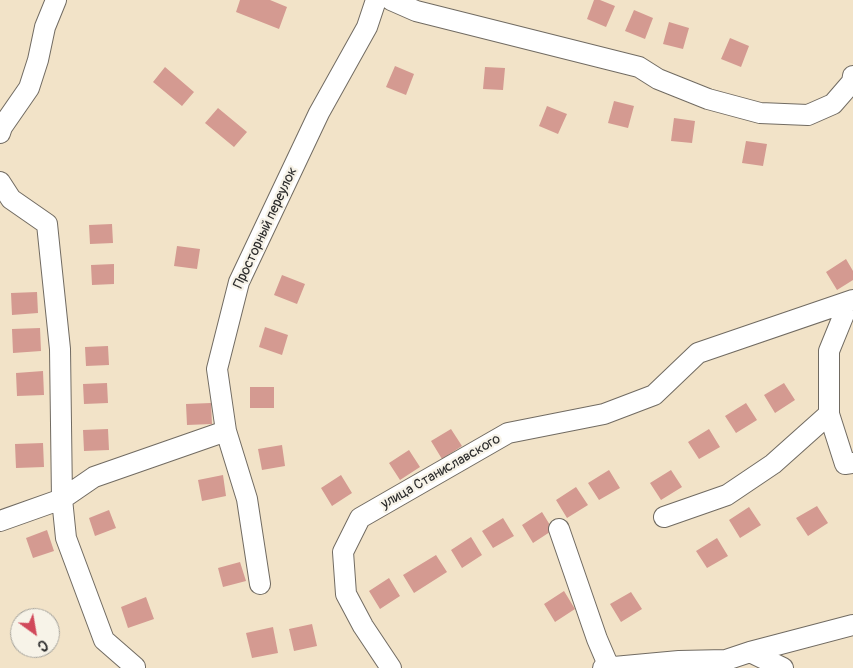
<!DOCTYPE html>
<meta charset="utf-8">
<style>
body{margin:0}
#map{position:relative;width:853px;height:668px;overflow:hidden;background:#f2e3c8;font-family:Pangolin,sans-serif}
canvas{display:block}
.north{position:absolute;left:10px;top:608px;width:50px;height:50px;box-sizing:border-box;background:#f7f3e8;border:1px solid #a5a39c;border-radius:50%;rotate:148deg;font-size:14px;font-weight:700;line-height:20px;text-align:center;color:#2b2b2b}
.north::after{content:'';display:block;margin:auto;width:18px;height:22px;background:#d1495b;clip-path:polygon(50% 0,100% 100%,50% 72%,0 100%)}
</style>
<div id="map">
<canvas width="853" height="668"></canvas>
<div class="north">С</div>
</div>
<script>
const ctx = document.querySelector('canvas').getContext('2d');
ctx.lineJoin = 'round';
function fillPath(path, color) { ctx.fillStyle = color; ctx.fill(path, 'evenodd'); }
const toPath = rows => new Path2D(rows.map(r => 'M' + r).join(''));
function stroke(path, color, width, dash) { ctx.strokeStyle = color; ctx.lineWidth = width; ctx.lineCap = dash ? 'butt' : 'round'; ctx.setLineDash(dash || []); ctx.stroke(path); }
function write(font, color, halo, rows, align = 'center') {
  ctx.font = font + ' Pangolin,sans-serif'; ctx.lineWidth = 4.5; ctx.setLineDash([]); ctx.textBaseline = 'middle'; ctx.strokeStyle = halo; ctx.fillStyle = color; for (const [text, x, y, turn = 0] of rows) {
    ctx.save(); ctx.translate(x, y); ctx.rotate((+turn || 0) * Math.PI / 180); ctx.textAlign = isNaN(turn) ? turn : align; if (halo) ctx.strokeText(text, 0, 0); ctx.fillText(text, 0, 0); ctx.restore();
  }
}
const building = toPath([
 [240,0,270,0,287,7,279,29,236,12],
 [594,0,600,0,615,6,606,27,587,19],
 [634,10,653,18,645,39,625,31],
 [669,22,689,28,683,49,663,44],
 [730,38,749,46,741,67,721,59],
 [395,66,414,74,406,95,386,87],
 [165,67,194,92,182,106,153,82],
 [485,67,505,68,503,90,483,89],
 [614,101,634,106,628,128,608,123],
 [547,106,567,114,558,134,539,126],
 [218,108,247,132,234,147,205,123],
 [674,118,695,121,692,143,671,141],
 [746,141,767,144,763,166,742,163],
 [112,224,113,243,90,244,89,225],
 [177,246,200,249,197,269,174,266],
 [846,259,853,271,853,280,837,290,826,272],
 [114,264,114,284,92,285,91,265],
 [282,275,305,284,297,304,274,295],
 [37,292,38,313,12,315,11,293],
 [265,327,288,335,282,355,259,347],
 [40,328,41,351,13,353,12,329],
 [108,346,109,365,86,366,85,347],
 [43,371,44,395,17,396,16,373],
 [107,383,108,403,84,404,83,384],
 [784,383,795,400,775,413,764,395],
 [250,387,274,387,274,408,250,408],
 [211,403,212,424,187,425,186,404],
 [746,403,757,420,736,433,725,416],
 [108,429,109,450,84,451,83,430],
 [451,429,462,446,442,459,431,441],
 [709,429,720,447,699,459,688,442],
 [43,443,44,467,16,468,15,444],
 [282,445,285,466,262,470,258,449],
 [409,450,420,467,400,480,389,463],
 [609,470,620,488,599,500,588,483],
 [671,470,682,487,661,500,650,483],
 [223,475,226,496,202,501,198,480],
 [341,475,352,493,332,506,321,488],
 [576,487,588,505,567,518,556,500],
 [817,506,828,523,808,536,796,518],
 [749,507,761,525,740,538,729,520],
 [109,510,116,528,95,536,89,518],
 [542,512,553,530,533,543,522,525],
 [503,518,514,536,493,548,482,531],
 [47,530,54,551,33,558,26,538],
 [471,537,482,555,462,568,451,550],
 [717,538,728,556,707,568,696,551],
 [436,555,447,572,414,593,403,575],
 [240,562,246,581,223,587,218,568],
 [389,578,400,596,380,609,369,591],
 [564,591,575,609,555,622,544,604],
 [631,592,642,609,621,622,610,604],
 [146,597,154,619,128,628,121,607],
 [312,624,317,646,294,651,289,629],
 [273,627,278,653,252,658,246,633]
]);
const minor = toPath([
 [391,0,416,11,639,67,658,79,708,99,760,113,808,115,833,104,852,82,853,76],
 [0,133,2,127,29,88,38,60,45,27,56,0],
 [0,182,11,199,47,224,60,349,62,499,66,538,104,640,135,667],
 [849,302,829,351,829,414,845,464,853,463],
 [664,517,727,495,773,464,829,414],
 [0,521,62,499,94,477,226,431],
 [559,529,597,639,609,667],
 [260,584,247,499,226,431,217,369,239,282,319,113,367,27,376,0],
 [750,652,783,668],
 [391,668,363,626,346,594,343,552,360,518,508,433,604,414,654,395,698,353,853,300],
 [603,668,679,661,726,660,750,652,853,625]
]);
const streetNames = [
 ["Просторный переулок",266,228,-65],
 ["улица Станиславского",441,472,-30]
];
fillPath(building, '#d49a91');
stroke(minor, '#716b62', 22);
stroke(minor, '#fff', 20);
write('14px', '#2b2b2b', '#f7f3e8', streetNames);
</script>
